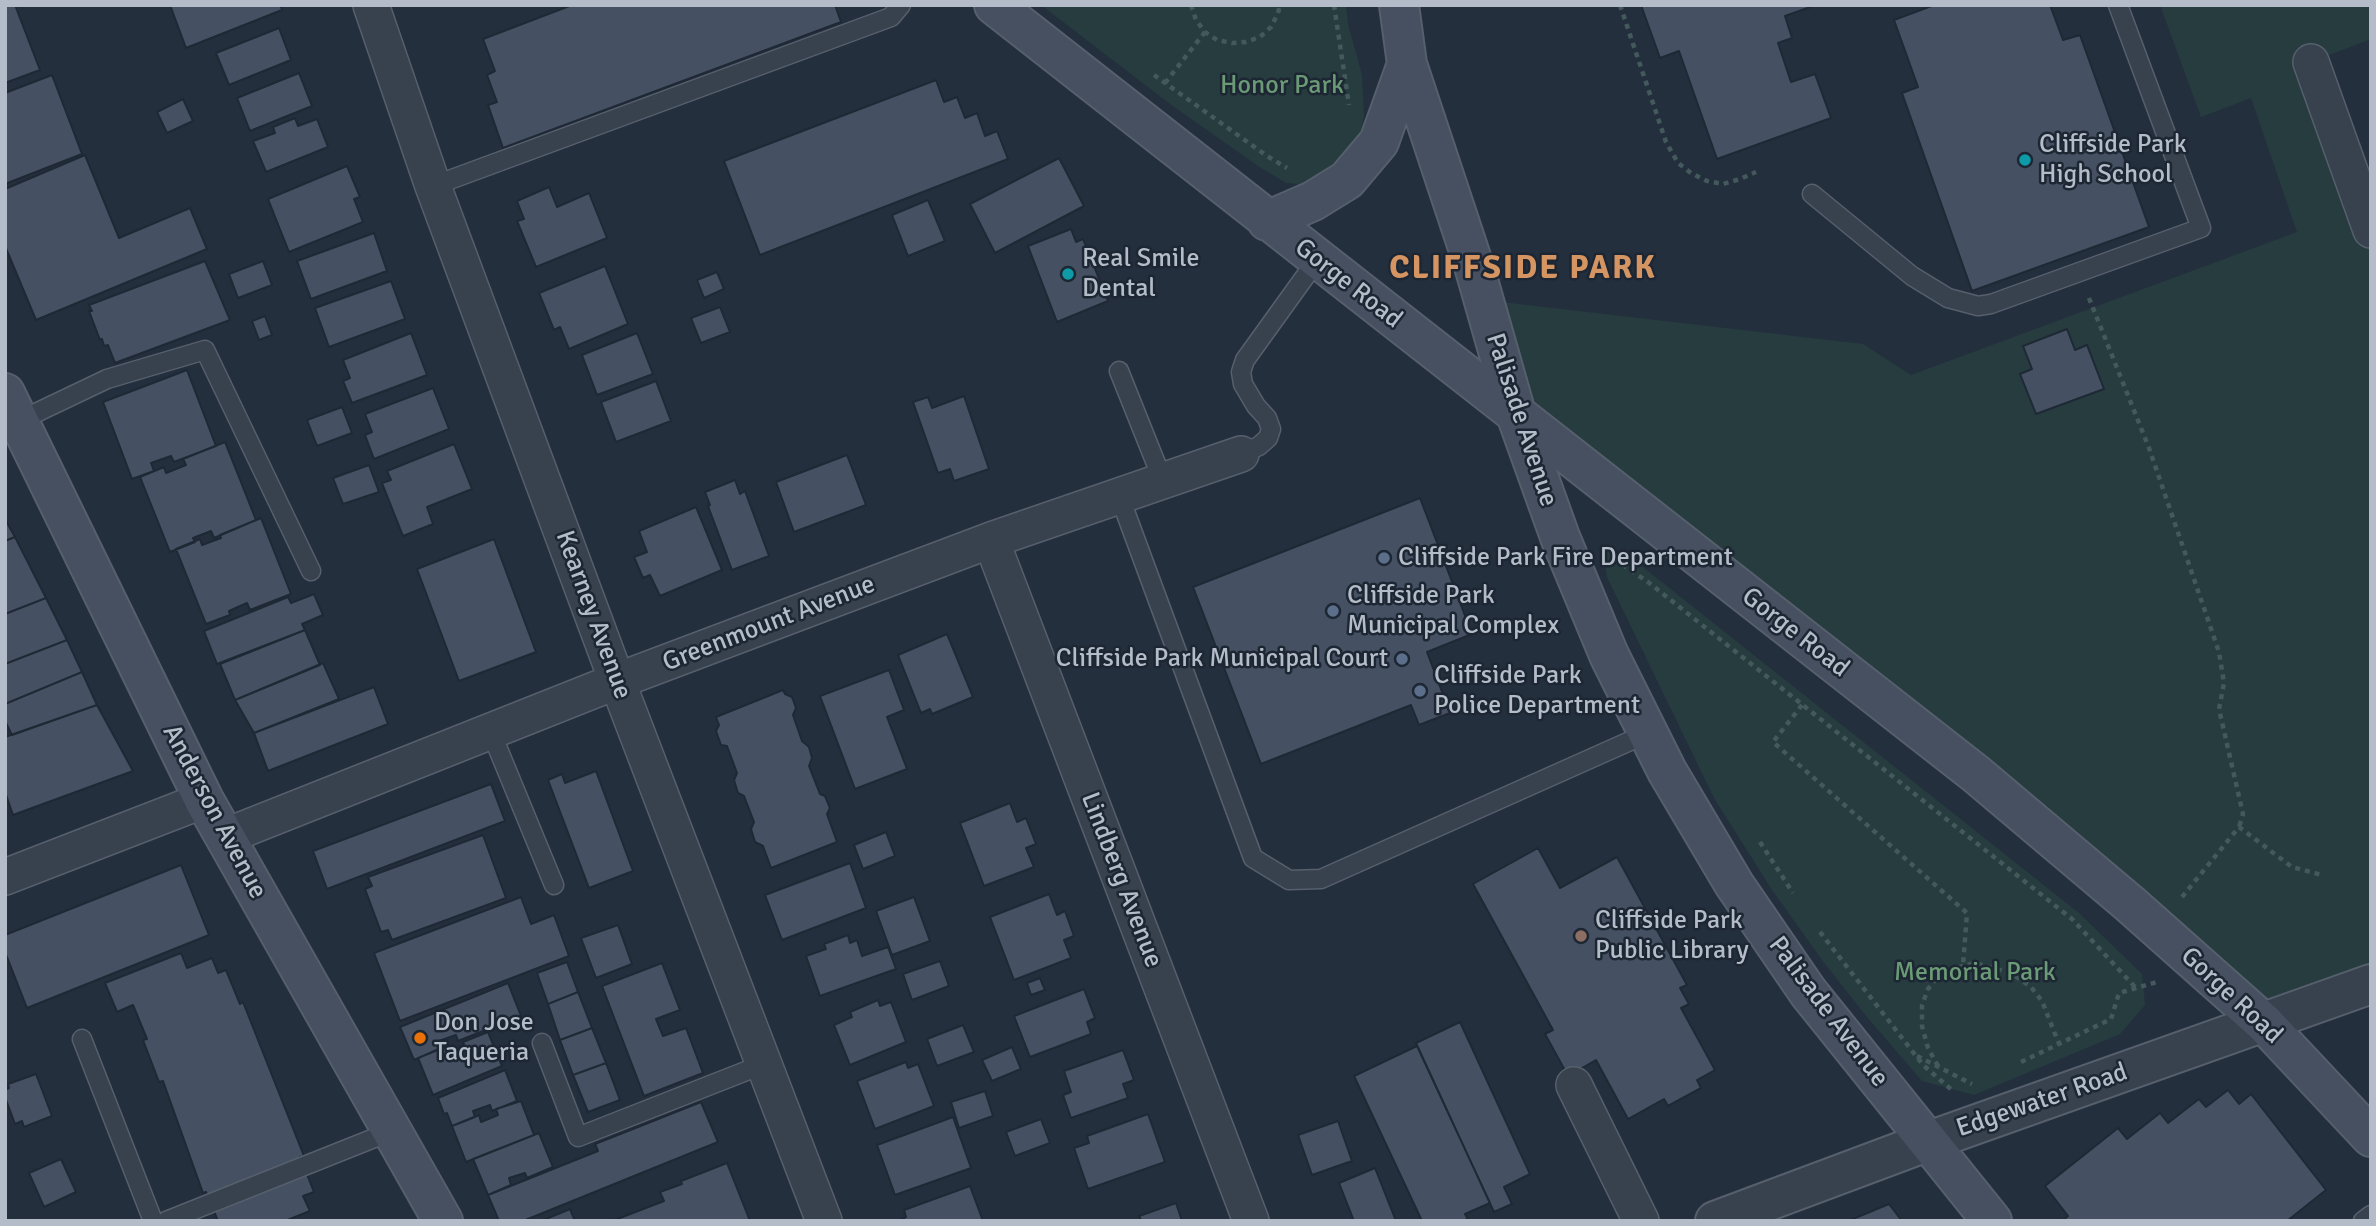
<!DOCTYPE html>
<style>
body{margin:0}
#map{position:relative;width:2376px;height:1226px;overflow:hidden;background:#242f3e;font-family:Signika,sans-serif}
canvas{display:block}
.frame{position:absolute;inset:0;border:7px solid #b4bcc9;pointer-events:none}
</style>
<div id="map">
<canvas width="2376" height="1226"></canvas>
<div class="frame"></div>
</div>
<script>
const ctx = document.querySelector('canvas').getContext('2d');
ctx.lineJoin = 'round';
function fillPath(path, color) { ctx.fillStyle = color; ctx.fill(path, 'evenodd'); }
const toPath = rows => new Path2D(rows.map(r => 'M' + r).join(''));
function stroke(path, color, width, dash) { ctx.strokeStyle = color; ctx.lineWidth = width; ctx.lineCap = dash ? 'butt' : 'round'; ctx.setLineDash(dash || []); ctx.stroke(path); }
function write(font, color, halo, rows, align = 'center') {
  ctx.font = font + ' Signika,sans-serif'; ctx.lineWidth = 5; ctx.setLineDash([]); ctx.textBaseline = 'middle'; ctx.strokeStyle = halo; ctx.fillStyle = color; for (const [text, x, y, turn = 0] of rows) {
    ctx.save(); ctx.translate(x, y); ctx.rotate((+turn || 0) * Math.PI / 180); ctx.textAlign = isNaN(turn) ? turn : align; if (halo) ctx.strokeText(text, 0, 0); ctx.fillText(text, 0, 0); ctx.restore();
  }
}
const green = toPath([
 [1041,5,1346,5,1348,24,1362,75,1364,116,1358,146,1311,185,1286,183,1258,166,1170,104],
 [2160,5,2371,5,2371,39,2311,62,2371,230,2371,984,2264,1023,1517,417,1484,300,1863,344,1911,375,2297,232,2251,98,2201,117],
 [1602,545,1634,560,2079,913,2142,974,2145,1005,2120,1034,1974,1095,1922,1081,1867,1017,1822,960,1772,890,1714,798,1607,577]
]);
const building = toPath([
 [5,5,15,5,40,70,5,83,5,5],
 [170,5,280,5,282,10,186,48,170,5],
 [572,5,835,5,841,22,503,148,488,105,497,102,487,75,495,71,483,39,572,5],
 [1641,5,1816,5,1785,16,1792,38,1778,43,1791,82,1815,74,1831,118,1717,159,1679,51,1660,58,1641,5],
 [1934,5,2050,5,2063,40,2080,35,2149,227,1972,291,1902,93,1918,87,1894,20,1934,5],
 [279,28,291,60,229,85,216,53,279,28],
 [299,73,312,106,250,131,237,98,299,73],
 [52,75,82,154,5,184,5,93,52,75],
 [936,80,944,102,957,97,965,118,977,113,985,136,997,131,1008,159,760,255,724,161,936,80],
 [183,99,193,121,167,133,157,112,183,99],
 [295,118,298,126,317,119,328,147,266,172,253,141,275,133,273,127,295,118],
 [85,155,119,238,190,208,207,249,36,320,5,246,5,189,85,155],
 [1059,158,1084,206,995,253,970,204,1059,158],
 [347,166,360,197,354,199,363,222,289,252,268,199,347,166],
 [549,187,557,207,589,193,607,238,536,267,517,221,524,219,517,201,549,187],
 [928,200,945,241,908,256,892,215,928,200],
 [1071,229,1076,242,1083,239,1108,301,1057,322,1028,246,1071,229],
 [374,233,387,271,311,299,297,261,374,233],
 [205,261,230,320,115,363,108,345,104,346,102,339,100,340,89,311,92,311,89,305,205,261],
 [263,261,272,285,238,298,229,274,263,261],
 [605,266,628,324,569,349,560,327,554,330,539,293,605,266],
 [717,272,724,289,704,298,697,280,717,272],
 [391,281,405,319,329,347,315,308,391,281],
 [720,307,730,332,701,343,691,318,720,307],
 [265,316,272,335,259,340,252,321,265,316],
 [2067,329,2075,350,2087,345,2104,389,2036,414,2020,374,2032,369,2023,346,2067,329],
 [411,333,427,375,352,403,343,381,350,378,343,360,411,333],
 [637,333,653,374,597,395,582,355,637,333],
 [187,370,216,446,174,462,171,456,151,463,154,471,132,479,103,402,187,370],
 [656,381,671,421,616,442,601,402,656,381],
 [433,388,449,429,374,459,365,435,372,432,365,414,433,388],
 [964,396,989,469,954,481,950,469,938,473,913,402,928,397,932,408,964,396],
 [342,407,352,433,317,446,307,420,342,407],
 [225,442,256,520,214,538,211,531,193,538,195,542,170,552,140,477,164,467,166,473,186,465,183,459,225,442],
 [454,444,472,489,427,507,433,524,403,536,382,483,391,480,387,471,454,444],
 [847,455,866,505,794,532,776,482,847,455],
 [369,465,379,492,343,504,333,478,369,465],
 [735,480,740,494,745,491,769,556,732,570,708,506,710,505,705,492,735,480],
 [1420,498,1472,634,1427,652,1450,713,1419,725,1411,705,1261,764,1193,587,1420,498],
 [696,507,722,570,660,596,650,575,643,578,634,557,647,552,639,531,696,507],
 [261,518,291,594,250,610,247,603,229,611,230,615,206,624,176,549,200,539,202,545,221,538,220,535,261,518],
 [5,519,15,537,5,541,5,519],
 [15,537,46,598,5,614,5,541,15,537],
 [494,539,536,652,459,681,417,569,494,539],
 [314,594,323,615,302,624,305,630,217,664,204,631,288,597,291,603,314,594],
 [46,598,67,640,5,664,5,614,46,598],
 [305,630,320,665,235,700,220,664,305,630],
 [947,634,973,697,932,714,930,709,921,713,898,655,947,634],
 [67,640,82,672,5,704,5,664,67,640],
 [323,663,339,699,254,733,235,700,323,663],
 [889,670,904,710,887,717,907,769,855,789,820,696,889,670],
 [82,672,97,705,12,735,5,721,5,704,82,672],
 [374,687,388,724,268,771,254,733,374,687],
 [783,690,785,694,792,697,796,708,793,715,802,741,809,747,812,758,809,766,820,794,825,796,830,808,827,814,837,842,771,868,763,846,755,842,751,829,754,822,744,796,738,793,734,780,737,773,727,746,721,745,716,731,719,725,716,717,783,690],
 [97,705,133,771,13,815,5,792,5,737,97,705],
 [596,771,633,871,589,888,548,780,562,774,565,783,596,771],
 [491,784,505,821,327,889,313,851,491,784],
 [1010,803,1017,822,1026,818,1036,844,1026,848,1034,867,984,886,960,823,1010,803],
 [886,832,895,856,863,869,854,845,886,832],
 [483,835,506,898,392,940,388,930,381,932,365,889,372,886,368,877,483,835],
 [1538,848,1560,888,1617,857,1687,985,1680,988,1689,1004,1681,1008,1715,1070,1697,1080,1701,1088,1668,1106,1664,1099,1628,1119,1596,1060,1568,1076,1545,1034,1553,1030,1473,884,1538,848],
 [850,863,866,908,782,940,765,895,850,863],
 [181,865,209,935,27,1008,5,952,5,935,181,865],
 [1049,894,1057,915,1065,911,1074,936,1064,940,1071,958,1014,980,990,917,1049,894],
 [521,897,531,924,554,915,569,956,400,1021,374,953,521,897],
 [914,897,930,941,892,955,876,911,914,897],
 [618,925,632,964,596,978,581,938,618,925],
 [848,935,850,943,857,940,862,956,888,947,896,969,820,996,806,956,826,949,824,944,848,935],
 [181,953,187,968,212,958,218,973,226,970,240,1004,243,1002,304,1156,300,1157,314,1192,303,1196,310,1211,285,1221,218,1221,206,1192,203,1193,163,1081,159,1082,143,1040,147,1039,133,1005,117,1012,105,983,181,953],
 [940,961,949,986,912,1000,903,974,940,961],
 [567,962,578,992,548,1004,537,973,567,962],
 [662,963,680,1010,656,1019,663,1036,686,1028,703,1073,644,1096,602,986,662,963],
 [1040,978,1045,990,1031,995,1027,983,1040,978],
 [508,983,521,1016,458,1041,456,1035,439,1041,441,1048,414,1060,400,1027,508,983],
 [1084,989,1095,1018,1087,1022,1091,1034,1030,1057,1014,1016,1084,989],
 [578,992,592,1028,560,1040,548,1004,578,992],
 [878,1000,880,1006,891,1002,906,1042,850,1065,834,1025,852,1017,850,1012,878,1000],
 [1460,1022,1530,1174,1504,1187,1512,1204,1494,1212,1416,1043,1460,1022],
 [963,1025,974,1052,937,1066,927,1039,963,1025],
 [592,1028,606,1063,573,1075,560,1040,592,1028],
 [488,1032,502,1066,433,1095,418,1058,445,1047,448,1055,465,1047,463,1042,488,1032],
 [1417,1046,1490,1203,1465,1214,1468,1219,1461,1221,1422,1221,1354,1076,1417,1046],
 [1012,1047,1021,1069,992,1081,982,1060,1012,1047],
 [1123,1050,1134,1080,1123,1084,1128,1098,1071,1118,1063,1095,1071,1092,1064,1071,1123,1050],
 [906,1062,908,1068,918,1064,934,1106,875,1129,857,1081,906,1062],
 [606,1063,620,1100,588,1112,573,1075,606,1063],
 [505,1070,517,1101,492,1111,490,1105,473,1111,475,1117,452,1126,447,1113,444,1114,438,1098,505,1070],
 [36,1074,52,1116,24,1127,22,1121,15,1124,5,1097,5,1090,9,1088,8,1084,36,1074],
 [2228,1090,2239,1104,2251,1094,2326,1190,2287,1221,2062,1221,2068,1216,2045,1186,2118,1128,2127,1139,2160,1113,2168,1123,2199,1099,2206,1107,2228,1090],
 [985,1091,993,1116,959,1128,951,1102,985,1091],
 [521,1101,534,1135,466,1162,452,1126,479,1115,481,1122,498,1115,496,1109,521,1101],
 [701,1102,718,1142,523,1221,499,1221,488,1195,598,1151,595,1144,701,1102],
 [1148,1114,1165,1162,1088,1189,1074,1148,1089,1143,1087,1136,1148,1114],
 [953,1117,971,1168,895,1195,877,1145,953,1117],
 [1041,1119,1050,1143,1015,1156,1006,1132,1041,1119],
 [1338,1121,1352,1161,1312,1175,1298,1135,1338,1121],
 [539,1133,553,1167,527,1178,525,1173,509,1178,511,1185,488,1195,473,1159,539,1133],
 [61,1159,76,1192,44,1207,29,1173,61,1159],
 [727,1163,750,1221,612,1221,664,1201,660,1192,682,1184,681,1181,727,1163],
 [1375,1168,1396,1221,1354,1221,1339,1183,1375,1168],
 [970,1186,983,1221,898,1221,906,1217,904,1210,970,1186],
 [1176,1203,1182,1221,1138,1221,1141,1220,1139,1216,1176,1203],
 [1889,1204,1902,1221,1848,1221,1889,1204],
 [570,1209,575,1221,541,1221,570,1209]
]);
const path = toPath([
 [1191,5,1196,20,1205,32,1217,40,1232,43,1246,42,1260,37,1271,27,1278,13,1280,5],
 [1334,5,1349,105],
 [1620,5,1666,142,1678,163,1691,173,1707,181,1723,184,1740,179,1756,172],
 [1154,75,1267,156,1287,168],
 [1165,83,1205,32],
 [2089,298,2149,448,2219,652,2224,683,2219,709,2243,814,2239,827],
 [1614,559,1648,582,2072,919,2136,988],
 [1802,705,1773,742,1967,913,1963,966],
 [1760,842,1793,893],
 [2182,897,2239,827,2292,867,2322,875],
 [1820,932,1923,1065,1953,1091],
 [1917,1056,1972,1084],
 [2021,1062,2111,1019,2119,993,2157,982],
 [1938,1066,1928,1048,1922,1026,1922,1005,1928,989,1939,975,1955,968,1975,963,2011,973,2031,987,2042,1001,2059,1044]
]);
const service = toPath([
 [433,186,891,17,901,5],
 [1812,194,1912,276,1948,298,1978,306,1991,304,2201,228,2118,5],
 [1119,371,1163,481],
 [19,421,107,379,205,350,311,571],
 [1241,454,1259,446,1268,438,1271,429,1267,418,1256,406,1243,384,1241,372,1245,360,1317,260],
 [1119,495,1253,858,1289,880,1321,879,1648,733],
 [491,732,554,885],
 [82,1039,153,1221],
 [542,1043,578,1137,764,1064],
 [166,1221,392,1131],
 [2363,1221,2371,1215]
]);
const minor = toPath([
 [371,5,433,186,617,681,824,1221],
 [2311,62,2371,230],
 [991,540,1251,1221],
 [224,837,617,681,991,540,1241,454],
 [5,877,204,800],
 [1574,1085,1641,1221]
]);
const tertiary = toPath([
 [1715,1221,1929,1141,2371,984]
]);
const secondary = toPath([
 [994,5,1976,774,2130,904,2264,1023,2371,1137],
 [1399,5,1407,64,1474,266,1517,417,1560,537,1609,655,1667,771,1734,884,1808,992,1992,1221],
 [1267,221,1313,201,1347,180,1379,142,1407,64],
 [5,393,204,800,443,1221]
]);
const markers = [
 [2025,160,7,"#0f9aa8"],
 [1068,274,7,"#0f9aa8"],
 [1384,558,7,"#5c6f8a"],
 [1333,611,7,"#5c6f8a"],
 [1402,659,7,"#5c6f8a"],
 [1420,691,7,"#5c6f8a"],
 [1581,936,7,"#8d6e63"],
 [420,1038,7,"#e8710a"]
];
const parkNames = [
 ["Honor Park",1282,86],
 ["Memorial Park",1975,973]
];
const poiNames = [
 ["Cliffside Park",2039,145],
 ["High School",2039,175],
 ["Real Smile",1082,259],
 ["Dental",1082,289],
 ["Cliffside Park Fire Department",1398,558],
 ["Cliffside Park",1347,596],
 ["Municipal Complex",1347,626],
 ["Cliffside Park Municipal Court",1388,659,"right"],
 ["Cliffside Park",1434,676],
 ["Police Department",1434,706],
 ["Cliffside Park",1595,921],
 ["Public Library",1595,951],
 ["Don Jose",434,1023],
 ["Taqueria",434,1053]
];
const streetNames = [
 ["Gorge Road",1348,284,38],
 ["Palisade Avenue",1521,420,72],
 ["Kearney Avenue",593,615,70],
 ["Greenmount Avenue",769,624,-21],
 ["Gorge Road",1795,633,38],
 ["Anderson Avenue",214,812,62],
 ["Lindberg Avenue",1121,880,69],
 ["Gorge Road",2231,996,43],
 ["Palisade Avenue",1828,1012,53],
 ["Edgewater Road",2042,1101,-19]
];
const districtNames = [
 ["CLIFFSIDE PARK",1523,269]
];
fillPath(green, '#263c3f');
fillPath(building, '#455162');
stroke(building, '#1f2835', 2);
stroke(service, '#565f6c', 21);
stroke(minor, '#565f6c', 38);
stroke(tertiary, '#565f6c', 42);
stroke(secondary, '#565f6c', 42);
stroke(path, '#44595c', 4.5, [5, 5]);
stroke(service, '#38414e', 18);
stroke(minor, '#38414e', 35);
stroke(tertiary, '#38414e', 38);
stroke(secondary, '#465061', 38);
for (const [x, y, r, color] of markers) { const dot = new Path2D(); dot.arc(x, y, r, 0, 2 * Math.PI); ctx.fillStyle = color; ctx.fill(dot); stroke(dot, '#1d2633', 2.5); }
write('26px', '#6b9a76', '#1d2633', parkNames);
write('26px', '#b4bcc9', '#1d2633', poiNames, 'left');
write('26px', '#b4bcc9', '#1d2633', streetNames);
ctx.letterSpacing = '2px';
write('bold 33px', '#d59563', '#1d2633', districtNames);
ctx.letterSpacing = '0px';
</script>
